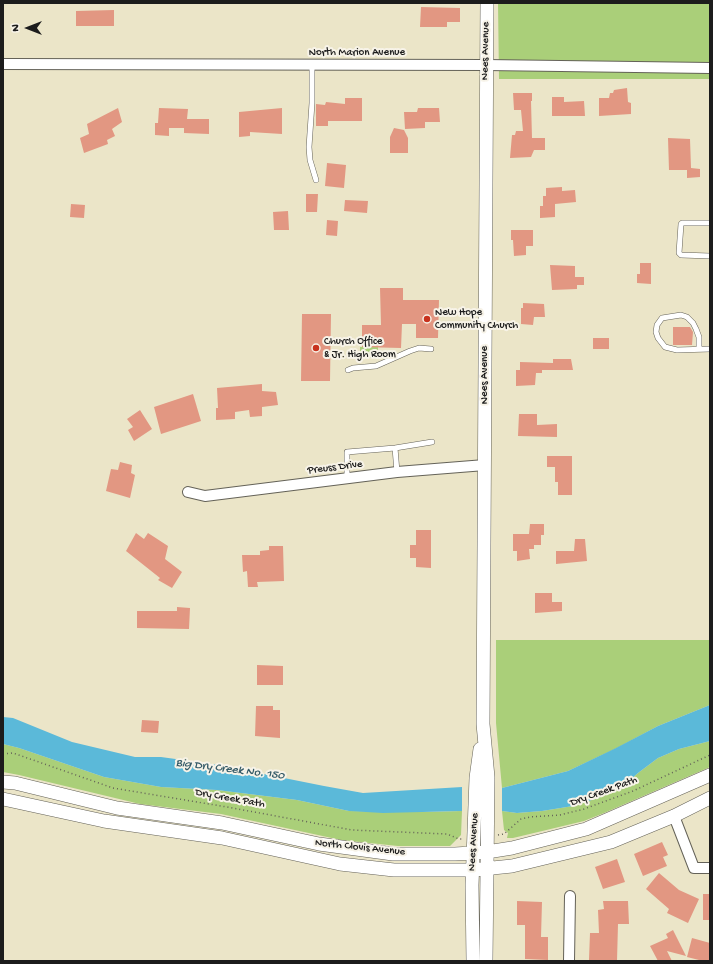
<!DOCTYPE html>
<style>
body{margin:0}
#map{position:relative;width:713px;height:964px;overflow:hidden;background:#ebe5c8;font-family:"Gochi Hand",sans-serif}
canvas{display:block}
.frame{position:absolute;inset:0;border:4px solid #1c1c1c;pointer-events:none}
.north{position:absolute;left:8px;top:8px;width:40px;height:40px;-webkit-text-stroke:3px #f7f3e8;paint-order:stroke;rotate:270deg;font-size:11px;font-weight:700;line-height:16px;text-align:center;color:#1c1c1c}
.north::after{content:'';display:block;margin:auto;width:14px;height:18px;background:#1c1c1c;clip-path:polygon(50% 0,100% 100%,50% 72%,0 100%)}
</style>
<div id="map">
<canvas width="713" height="964"></canvas>
<div class="frame"></div>
<div class="north">N</div>
</div>
<script>
const ctx = document.querySelector('canvas').getContext('2d');
ctx.lineJoin = 'round';
function fillPath(path, color) { ctx.fillStyle = color; ctx.fill(path, 'evenodd'); }
const toPath = rows => new Path2D(rows.map(r => 'M' + r).join(''));
function stroke(path, color, width, dash) { ctx.strokeStyle = color; ctx.lineWidth = width; ctx.lineCap = dash ? 'butt' : 'round'; ctx.setLineDash(dash || []); ctx.stroke(path); }
function write(font, color, halo, rows, align = 'center') {
  ctx.font = font + ' "Gochi Hand",sans-serif'; ctx.lineWidth = 4; ctx.setLineDash([]); ctx.textBaseline = 'middle'; ctx.strokeStyle = halo; ctx.fillStyle = color; for (const [text, x, y, turn = 0] of rows) {
    ctx.save(); ctx.translate(x, y); ctx.rotate((+turn || 0) * Math.PI / 180); ctx.textAlign = isNaN(turn) ? turn : align; if (halo) ctx.strokeText(text, 0, 0); ctx.fillText(text, 0, 0); ctx.restore();
  }
}
const green = toPath([
 [498,3,710,3,710,79,499,79],
 [360,347,378,347,378,358,360,358],
 [496,640,710,640,710,705,658,726,617,748,568,771,502,788,496,723],
 [710,741,710,767,604,813,584,821,513,838,507,838,508,833,504,830,502,811,517,813,542,811,573,806,598,798,623,786,638,773,658,758,679,749],
 [3,744,19,748,104,777,161,787,217,790,297,800,349,811,426,812,462,811,461,835,450,846,398,846,341,840,221,814,140,804,19,775,3,772]
]);
const water = toPath([
 [710,705,710,741,679,749,658,758,638,773,623,786,598,798,573,806,542,811,517,813,502,811,502,788,568,771,616,748,658,726],
 [3,717,13,718,72,742,135,757,161,757,219,765,324,786,363,793,462,787,462,811,383,813,349,811,297,800,217,790,161,787,104,777,19,748,3,744]
]);
const building = toPath([
 [421,7,460,8,460,22,447,22,447,27,420,27],
 [114,10,114,26,76,26,76,11],
 [627,88,628,102,631,103,631,114,599,116,599,98,609,98,610,93,613,93,614,90],
 [513,93,532,93,532,101,531,101,532,138,545,138,545,150,534,150,531,157,510,158,512,135,515,135,516,131,523,131,521,110,514,110],
 [552,97,564,97,564,102,584,101,585,116,552,116],
 [345,98,362,98,362,121,328,121,328,126,316,126,316,104,325,105,326,102,345,104],
 [118,108,122,122,112,129,115,136,107,140,108,144,84,153,80,138,89,134,87,124],
 [159,108,188,109,187,119,209,119,209,134,184,133,184,128,169,128,169,136,155,135,155,123,158,123],
 [282,108,282,134,250,132,250,136,239,137,239,112],
 [418,108,439,108,440,122,425,122,425,128,405,129,404,112,417,112],
 [394,128,404,130,408,138,408,153,390,153,390,137],
 [668,138,690,139,691,168,700,169,700,177,687,178,687,170,669,170],
 [327,163,346,165,344,188,325,186],
 [562,187,562,191,575,190,576,202,555,204,555,217,540,218,540,206,543,206,543,196,546,196,546,188],
 [306,194,318,194,317,212,306,212],
 [345,200,368,201,367,213,344,211],
 [71,204,85,205,84,218,70,217],
 [288,211,289,230,274,230,273,212],
 [327,220,338,221,337,236,326,235],
 [511,230,533,230,533,246,526,246,526,255,514,256,513,240,511,240],
 [640,263,651,263,651,284,637,283,637,274,640,274],
 [550,265,575,266,575,277,584,277,584,285,577,285,577,289,552,290],
 [380,288,403,288,403,300,439,300,438,338,416,338,416,324,402,324,401,348,362,347,362,325,381,325],
 [523,303,544,304,545,317,534,317,533,325,521,324,521,308,523,308],
 [302,314,331,314,330,381,301,381],
 [673,327,690,327,693,332,692,345,673,345],
 [593,338,609,338,609,349,593,349],
 [553,359,571,359,573,370,542,370,542,373,536,373,535,385,516,386,516,370,520,370,520,362,553,363],
 [262,384,262,391,276,392,278,405,262,407,262,416,250,417,249,410,235,412,235,419,216,420,216,408,218,408,217,388],
 [193,394,201,421,161,434,154,407],
 [140,410,152,429,134,441,128,430,133,427,127,419],
 [519,414,537,414,537,425,557,424,557,437,518,436],
 [547,456,572,456,572,495,558,495,558,482,555,482,555,467,547,467],
 [120,462,132,465,131,473,135,475,130,498,106,491,111,469,118,470],
 [530,524,544,524,544,535,541,535,541,545,534,545,534,549,529,549,530,559,517,561,517,551,513,551,513,534,529,534],
 [416,530,431,530,431,568,416,567,416,558,410,558,410,545,416,545],
 [136,533,144,539,148,533,168,546,165,559,182,572,172,588,158,580,160,578,126,551],
 [575,539,585,539,587,561,556,564,556,551,574,551],
 [269,546,283,546,284,581,257,582,258,587,248,587,247,571,243,572,242,555,260,555,260,551,269,550],
 [535,593,552,593,552,602,562,602,562,611,535,613],
 [177,607,190,608,189,629,137,628,137,611,177,611],
 [257,665,283,666,283,685,257,685],
 [256,706,273,706,273,710,280,710,280,738,255,736],
 [142,720,159,721,158,733,141,732],
 [662,842,668,855,663,857,667,866,643,876,634,854],
 [617,859,625,882,603,889,595,867],
 [659,873,679,890,699,899,688,923,667,913,669,909,646,889],
 [703,894,710,894,710,920,703,920],
 [517,901,542,902,541,937,548,937,548,960,525,959,525,925,517,925],
 [603,901,628,901,629,924,618,924,617,961,589,960,590,933,599,933,598,910,604,909],
 [673,930,686,956,667,951,672,961,658,961,650,946,668,938,666,934],
 [692,938,710,943,710,961,703,961,687,957]
]);
const path = toPath([
 [3,754,13,753,113,788,227,807,352,830,447,834,459,839,462,839],
 [498,835,504,834,521,819,530,817,560,815,584,809,633,791,710,755]
]);
const lane = toPath([
 [312,65,312,103,309,147,310,160,316,180],
 [710,223,682,223,681,224,679,253,681,255,710,256],
 [699,349,699,337,696,329,693,323,687,317,681,315,662,318,657,325,656,332,658,338,665,347,677,350,710,349],
 [348,370,353,368,376,366,410,351,419,348,431,349],
 [395,448,397,472],
 [347,479,347,452,395,448,432,442]
]);
const street = toPath([
 [3,64,486,65,710,68],
 [188,492,205,496,397,472,485,465],
 [674,816,694,868,710,868],
 [569,961,570,896]
]);
const secondary = toPath([
 [3,782,15,783,117,808,222,823,319,844,393,854,455,854,487,852,512,848,586,829,710,775],
 [3,799,104,821,222,838,340,864,394,870,473,870,512,866,611,842,674,816,710,798],
 [473,961,472,885,476,778,480,749],
 [486,961,488,777,483,724,487,3]
]);
const markers = [
 [427,319,4,"#c8321e"],
 [316,348,4,"#c8321e"]
];
const streetNames = [
 ["Nees Avenue",486,51,-89],
 ["North Marion Avenue",357,53],
 ["Nees Avenue",485,375,-90],
 ["Preuss Drive",335,468,-7],
 ["Dry Creek Path",604,792,-20],
 ["Dry Creek Path",230,799,10],
 ["Nees Avenue",474,842,-87],
 ["North Clovis Avenue",360,848,6]
];
const poiNames = [
 ["New Hope",435,313],
 ["Community Church",435,326],
 ["Church Office",324,342],
 ["& Jr. High Room",324,355]
];
const waterNames = [
 ["Big Dry Creek No. 150",230,770,7]
];
fillPath(green, '#aacf79');
fillPath(water, '#5bb9d9');
fillPath(building, '#e29782');
stroke(lane, '#646258', 6);
stroke(street, '#646258', 12);
stroke(secondary, '#646258', 14);
stroke(path, '#646258', 1.5, [1, 3]);
stroke(lane, '#fff', 5);
stroke(street, '#fff', 10);
stroke(secondary, '#fff', 13);
for (const [x, y, r, color] of markers) { const dot = new Path2D(); dot.arc(x, y, r, 0, 2 * Math.PI); ctx.fillStyle = color; ctx.fill(dot); stroke(dot, '#f7f3e8', 1.5); }
write('11px', '#1c1c1c', '#f7f3e8', streetNames);
write('11px', '#1c1c1c', '#f7f3e8', poiNames, 'left');
write('italic 12px', '#355b68', '#f7f3e8', waterNames);
</script>
